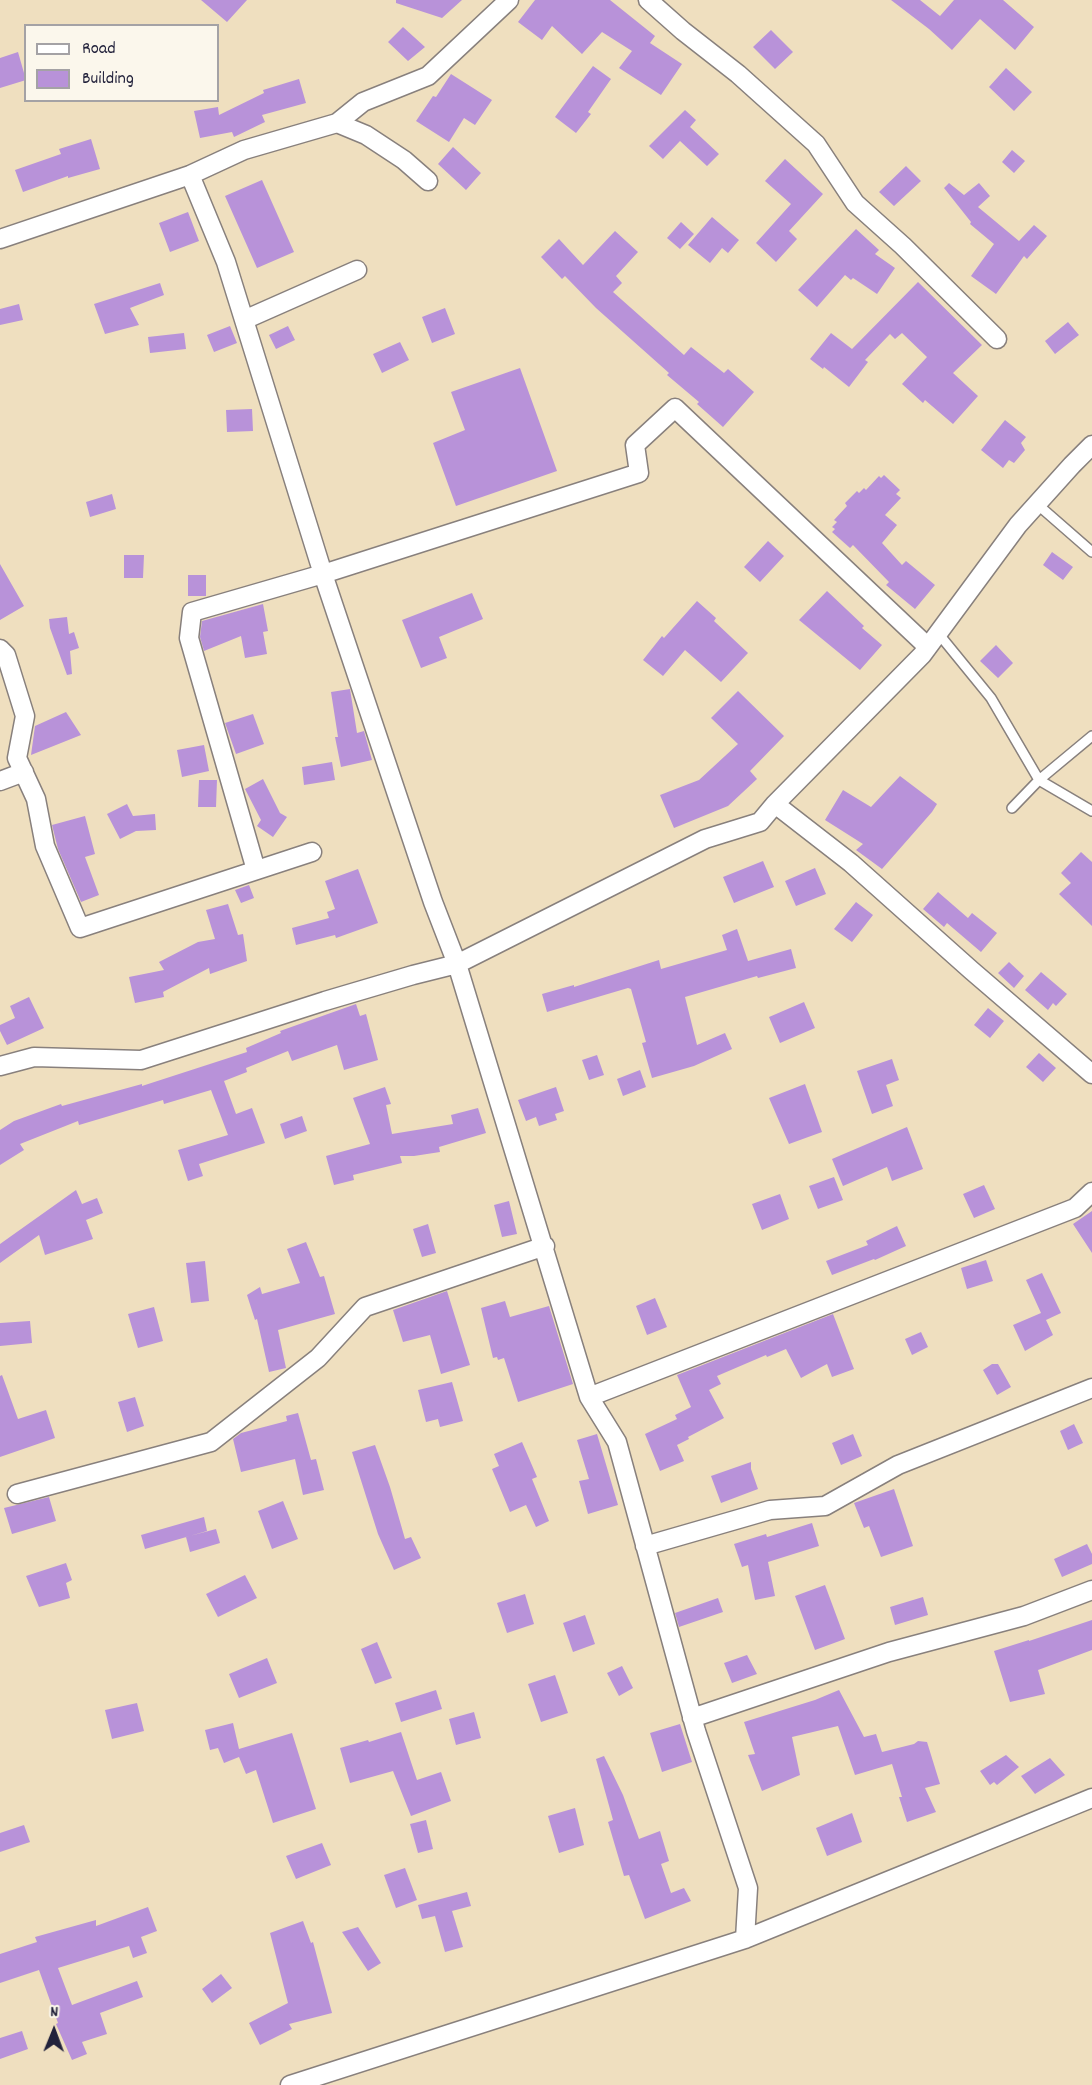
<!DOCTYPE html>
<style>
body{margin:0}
#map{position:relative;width:1092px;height:2085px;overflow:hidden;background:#efdfbf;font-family:Dekko,sans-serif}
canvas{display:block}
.legend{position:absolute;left:24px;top:24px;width:195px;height:78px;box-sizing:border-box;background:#fbf7ec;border:2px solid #a4a2a5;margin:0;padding:8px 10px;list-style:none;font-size:18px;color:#22223b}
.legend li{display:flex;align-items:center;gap:12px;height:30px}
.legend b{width:30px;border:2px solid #a4a2a5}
.north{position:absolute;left:24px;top:2001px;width:60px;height:60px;-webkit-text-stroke:4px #fbf7ec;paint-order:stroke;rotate:1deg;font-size:16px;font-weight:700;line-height:24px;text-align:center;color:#22223b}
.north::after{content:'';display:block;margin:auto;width:21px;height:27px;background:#22223b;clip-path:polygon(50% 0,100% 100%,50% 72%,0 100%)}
</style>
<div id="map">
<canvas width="1092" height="2085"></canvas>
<ul class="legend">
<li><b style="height:8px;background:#fff"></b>Road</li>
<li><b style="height:16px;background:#b892d9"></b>Building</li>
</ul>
<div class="north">N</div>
</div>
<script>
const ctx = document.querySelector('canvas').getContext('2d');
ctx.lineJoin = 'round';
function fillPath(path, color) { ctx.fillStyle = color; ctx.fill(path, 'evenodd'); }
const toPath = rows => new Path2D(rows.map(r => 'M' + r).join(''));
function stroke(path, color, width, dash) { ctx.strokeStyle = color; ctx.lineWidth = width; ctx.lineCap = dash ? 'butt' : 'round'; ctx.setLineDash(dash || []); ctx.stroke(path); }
const building = toPath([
 [201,0,247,0,227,22],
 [396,0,462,0,442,18,396,3],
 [535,0,610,0,655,36,650,43,682,64,661,95,619,68,632,51,602,32,582,54,552,26,542,40,518,22],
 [891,0,920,0,940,16,954,0,1003,0,1034,27,1015,50,980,19,952,50,929,29],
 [403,27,425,47,408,61,388,42],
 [771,30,793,52,775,69,753,47],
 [18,52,26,80,0,88,0,58],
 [593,66,611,79,588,112,591,114,576,133,555,117],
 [1006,68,1032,92,1014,111,989,87],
 [451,74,492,100,475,125,464,118,449,142,416,121,433,96,436,97],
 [299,79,306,103,262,115,265,122,234,137,232,132,200,138,194,111,218,107,219,115,264,93,263,90],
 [685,110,696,120,690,127,719,154,707,166,680,141,663,159,649,146],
 [91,139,100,169,68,178,68,176,23,192,15,170,61,154,59,149],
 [453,147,481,173,466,190,438,164],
 [1012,150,1025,161,1014,173,1002,162],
 [785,159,823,194,789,231,797,239,776,262,756,243,791,204,765,181],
 [906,166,921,181,894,206,879,192],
 [262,180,294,252,257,268,225,196],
 [949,183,964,195,979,183,990,196,978,207,1019,241,1034,225,1047,236,1027,259,1024,256,996,294,971,276,994,244,970,224,971,222,944,188],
 [188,212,199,241,170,252,159,223],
 [712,217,739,240,728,253,722,248,710,263,688,245],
 [681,222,694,234,680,249,667,238],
 [856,229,879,250,875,254,895,268,877,294,853,278,851,280,845,275,817,307,798,290],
 [615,231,638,252,616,276,622,283,613,292,684,355,691,347,724,373,728,369,754,392,723,427,697,404,699,402,667,375,669,373,596,308,565,276,562,279,541,257,559,239,583,265],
 [918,282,982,345,953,373,978,396,953,424,925,400,923,403,902,384,927,357,902,333,895,339,890,334,865,360,868,362,849,387,824,367,823,369,810,359,831,333,852,349],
 [160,283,164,295,130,308,139,325,105,334,94,304],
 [19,304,23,320,0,325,0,309],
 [445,308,455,334,432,343,422,317],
 [1068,322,1079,335,1055,354,1045,341],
 [230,326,237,343,214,352,207,335],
 [288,326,295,340,276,349,269,335],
 [184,333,186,349,150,353,148,337],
 [400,342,409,360,382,373,373,354],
 [520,368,557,471,456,506,433,443,465,430,451,392],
 [252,409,253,431,227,432,226,410],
 [1005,420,1026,437,1021,443,1025,450,1014,463,1009,460,1003,468,981,450],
 [884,475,900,490,896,494,901,498,885,515,897,525,882,543,902,565,906,561,935,585,915,609,886,585,889,582,853,545,850,548,832,532,835,529,832,527,837,522,834,520,847,506,845,503,857,491,859,493,864,488,866,490,879,476,881,478],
 [112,494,116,509,90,517,86,502],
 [768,541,784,556,760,582,744,567],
 [1052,552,1073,567,1063,580,1043,565],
 [124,555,144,555,143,578,124,578],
 [0,564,24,606,0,620],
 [188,575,206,575,206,596,188,596],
 [827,591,864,626,862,628,882,645,860,670,799,620],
 [472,593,483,619,439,637,447,658,421,668,402,620],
 [697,601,716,618,714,621,748,653,721,682,685,650,663,676,643,660,662,636,664,638],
 [263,604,268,631,263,632,267,654,245,658,241,636,204,651,200,637,202,621],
 [67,617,69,634,74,632,79,648,70,651,72,674,67,675,50,628,49,619],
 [996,645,1013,663,998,678,980,661],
 [350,689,357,733,364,731,372,760,341,767,335,737,338,737,331,692],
 [738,691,784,736,750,771,757,779,728,806,674,828,660,795,699,780,738,744,711,718],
 [66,712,81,735,31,755,35,726],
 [253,714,264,744,236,754,225,723],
 [204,745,209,771,182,777,177,750],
 [332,762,335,780,304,785,302,767],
 [900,776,937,804,932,812,882,869,856,850,863,844,825,820,843,790,871,807],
 [263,779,280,813,287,817,273,837,257,826,261,820,245,789],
 [199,780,217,780,216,807,198,807],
 [127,804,133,816,155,814,156,830,136,831,120,839,107,814],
 [85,816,95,854,85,857,99,895,81,902,58,849,52,825],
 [1081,852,1092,862,1092,926,1059,894,1071,883,1061,873],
 [763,861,774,887,734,903,723,877],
 [815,868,826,894,796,906,785,881],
 [358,869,378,923,336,938,335,935,296,945,292,928,329,918,327,912,335,909,325,881],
 [249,885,254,898,241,903,235,890],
 [938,892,968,918,972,913,997,933,981,952,947,923,944,927,923,909],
 [856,902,873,915,852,942,834,929],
 [228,904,238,935,243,934,247,961,210,974,209,968,163,992,164,997,135,1003,129,977,164,970,159,962,198,942,215,939,206,910],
 [737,929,748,961,791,949,796,968,758,978,757,976,685,997,697,1045,725,1033,732,1049,694,1066,652,1078,642,1043,646,1042,631,989,628,988,547,1012,542,994,574,985,574,987,659,960,661,969,727,950,722,935],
 [1009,962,1024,976,1014,988,998,973],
 [1041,972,1067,994,1056,1006,1053,1003,1048,1010,1025,990],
 [29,997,44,1028,7,1045,0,1031,0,1025,15,1018,10,1006],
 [804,1002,815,1028,780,1043,769,1017],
 [356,1004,360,1016,366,1014,378,1060,344,1070,337,1045,292,1061,288,1051,246,1068,247,1072,224,1081,236,1114,252,1108,265,1143,199,1164,203,1176,188,1181,178,1150,228,1135,211,1090,164,1104,163,1100,79,1125,78,1121,20,1144,24,1150,0,1165,0,1130,14,1121,61,1104,62,1106,142,1084,142,1086,247,1052,246,1048,281,1033,280,1031],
 [988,1008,1004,1021,990,1038,974,1025],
 [1039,1053,1056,1068,1043,1082,1026,1067],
 [597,1055,604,1075,589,1080,582,1060],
 [892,1059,899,1080,886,1085,893,1106,872,1114,857,1071],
 [640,1070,646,1087,623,1096,617,1079],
 [805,1084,822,1132,789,1144,769,1098],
 [385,1087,391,1104,386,1105,392,1134,453,1124,451,1115,478,1108,486,1133,439,1147,440,1152,414,1156,400,1156,402,1163,353,1175,354,1180,334,1185,326,1156,370,1144,353,1098],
 [556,1087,564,1111,555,1114,557,1120,539,1126,536,1117,526,1121,518,1100],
 [302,1116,307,1131,285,1139,280,1124],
 [907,1127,923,1169,892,1181,887,1167,843,1186,832,1159],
 [834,1177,843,1200,818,1209,809,1186],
 [984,1185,995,1209,974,1218,963,1194],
 [76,1190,82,1204,97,1198,103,1213,86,1220,93,1239,45,1255,39,1235,0,1263,0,1244],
 [780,1194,789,1219,762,1230,752,1204],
 [509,1201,517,1234,502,1237,494,1205],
 [1092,1211,1092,1253,1073,1224],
 [428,1224,436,1253,422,1257,413,1229],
 [897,1226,906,1246,875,1260,874,1259,832,1275,826,1261,868,1245,866,1241],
 [306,1242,320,1277,324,1276,335,1314,278,1330,286,1368,269,1372,257,1319,255,1320,247,1295,260,1287,262,1294,300,1283,287,1249],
 [986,1260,993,1281,967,1289,961,1268],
 [205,1261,209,1301,191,1303,186,1263],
 [1042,1273,1061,1313,1046,1320,1053,1335,1025,1351,1013,1325,1041,1313,1026,1280],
 [447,1291,470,1365,441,1374,430,1335,403,1342,393,1310],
 [655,1298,667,1327,647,1335,636,1306],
 [505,1301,510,1317,549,1306,573,1384,518,1402,504,1358,498,1360,497,1357,493,1358,481,1308],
 [154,1307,163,1341,138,1348,128,1314],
 [833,1314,854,1369,832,1377,827,1364,801,1378,786,1349,767,1357,766,1355,717,1376,721,1384,709,1390,724,1418,688,1437,689,1439,677,1445,684,1461,660,1471,645,1434,677,1419,675,1415,691,1407,677,1375],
 [30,1321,32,1343,0,1346,0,1323],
 [921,1332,928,1347,912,1355,905,1339],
 [992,1364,998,1364,1011,1387,997,1395,983,1370],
 [2,1375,18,1419,46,1410,55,1438,0,1457,0,1376],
 [452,1382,463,1421,440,1427,438,1419,426,1422,418,1390],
 [135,1397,144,1426,127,1432,118,1402],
 [298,1413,311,1460,316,1459,324,1490,303,1495,295,1459,241,1472,233,1439,241,1433,287,1421,286,1416],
 [1074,1424,1083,1443,1068,1450,1060,1431],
 [597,1434,618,1505,588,1514,579,1481,589,1479,577,1440],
 [853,1434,862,1456,841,1465,832,1443],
 [522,1442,537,1477,532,1479,549,1521,536,1527,526,1505,510,1512,492,1469,499,1466,494,1454],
 [375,1445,390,1487,405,1539,411,1537,421,1558,394,1570,378,1534,352,1452],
 [751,1462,751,1469,758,1489,721,1503,711,1476],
 [894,1489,913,1546,881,1557,869,1526,864,1528,854,1503],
 [49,1497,56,1521,12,1534,4,1508],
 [283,1501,298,1539,272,1549,258,1511],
 [204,1517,207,1531,145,1549,141,1535],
 [812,1523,819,1546,768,1562,775,1596,755,1600,748,1565,742,1567,734,1544,766,1534,767,1537],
 [216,1529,220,1543,190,1552,186,1537],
 [1087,1544,1092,1554,1092,1564,1062,1577,1054,1559],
 [66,1563,72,1580,66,1583,70,1598,39,1607,26,1576],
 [245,1575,257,1598,218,1617,206,1594],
 [825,1585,845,1639,815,1650,795,1596],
 [525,1594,534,1624,507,1633,497,1603],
 [923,1597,928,1615,895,1625,890,1607],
 [718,1598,723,1612,679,1627,675,1613],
 [585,1615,595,1644,573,1652,563,1623],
 [1092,1620,1092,1650,1038,1670,1045,1694,1010,1702,994,1651,1029,1640,1029,1641],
 [377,1642,392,1678,375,1684,361,1649],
 [747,1655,757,1674,732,1683,724,1663],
 [267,1658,277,1683,239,1698,229,1674],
 [622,1666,633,1688,619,1696,607,1673],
 [555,1675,568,1713,541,1722,528,1684],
 [436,1690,442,1709,401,1722,395,1703],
 [839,1690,864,1737,876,1734,882,1752,914,1744,918,1741,927,1742,940,1784,925,1788,936,1812,907,1822,899,1797,902,1797,892,1764,855,1775,838,1726,792,1737,800,1775,762,1791,748,1755,755,1754,744,1722,815,1700],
 [137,1703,144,1731,112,1739,105,1710],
 [474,1712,481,1738,456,1745,449,1719],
 [233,1723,239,1749,292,1733,316,1809,273,1823,256,1770,246,1774,239,1757,224,1763,218,1748,210,1750,205,1730],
 [680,1724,692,1762,662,1772,650,1733],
 [401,1732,417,1780,441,1772,451,1801,411,1816,393,1771,350,1783,340,1748,368,1740,369,1742],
 [1006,1755,1019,1767,997,1785,994,1782,990,1785,980,1771],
 [604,1756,623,1795,639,1839,660,1831,669,1861,661,1864,671,1893,684,1888,691,1901,645,1919,629,1875,624,1876,608,1822,613,1820,596,1759],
 [1050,1758,1065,1775,1035,1794,1021,1776],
 [575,1808,584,1845,559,1853,548,1816],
 [852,1813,862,1842,827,1856,816,1828],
 [426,1820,433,1849,418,1853,410,1824],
 [24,1825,30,1842,0,1852,0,1833],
 [322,1843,331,1865,296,1879,286,1856],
 [405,1868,417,1900,396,1908,384,1875],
 [467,1892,471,1906,452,1911,463,1947,445,1952,435,1916,422,1919,418,1905],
 [148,1907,157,1931,141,1937,147,1953,133,1958,129,1946,58,1968,72,2005,137,1981,143,1997,100,2013,107,2034,82,2042,87,2054,72,2060,56,2024,58,2023,39,1970,0,1983,0,1954,37,1942,35,1937,96,1920,96,1926],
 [303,1921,311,1943,313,1942,332,2013,289,2024,292,2029,260,2045,249,2023,288,2003,270,1933],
 [358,1927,381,1963,368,1971,342,1932],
 [221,1974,232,1988,212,2003,202,1989],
 [22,2031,28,2049,0,2059,0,2038]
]);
const lane = toPath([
 [1037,504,1092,552],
 [938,633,991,698,1039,780,1092,811],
 [1012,808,1039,780,1092,736]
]);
const street = toPath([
 [648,0,683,31,738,74,816,144,855,203,903,246,997,339],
 [337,123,366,135,404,160,428,181],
 [190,175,226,262,323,574,433,902,457,964,589,1397,617,1442,696,1731,748,1888,745,1939],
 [0,239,190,175,244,150,337,123,363,102,428,76,509,0],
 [244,320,357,270],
 [0,649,6,655,25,716,17,758,36,799,45,846,80,928,312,852],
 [0,781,24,772],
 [775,804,851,863,971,970,1092,1074],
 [256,870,189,638,192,612,323,574,639,473,635,445,675,408,928,647],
 [0,1066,34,1057,141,1060,325,1001,413,975,457,964,705,839,760,822,775,804,922,655,1018,525,1072,465,1092,445],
 [589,1397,1075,1208,1092,1192],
 [17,1494,211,1442,318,1358,365,1307,545,1246],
 [645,1546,770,1510,825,1506,898,1465,1092,1388],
 [692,1718,889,1652,1024,1616,1092,1590],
 [290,2085,745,1939,1092,1798]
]);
fillPath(building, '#b892d9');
stroke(lane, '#88807d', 12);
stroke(street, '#88807d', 21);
stroke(lane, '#fff', 9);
stroke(street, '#fff', 18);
</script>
